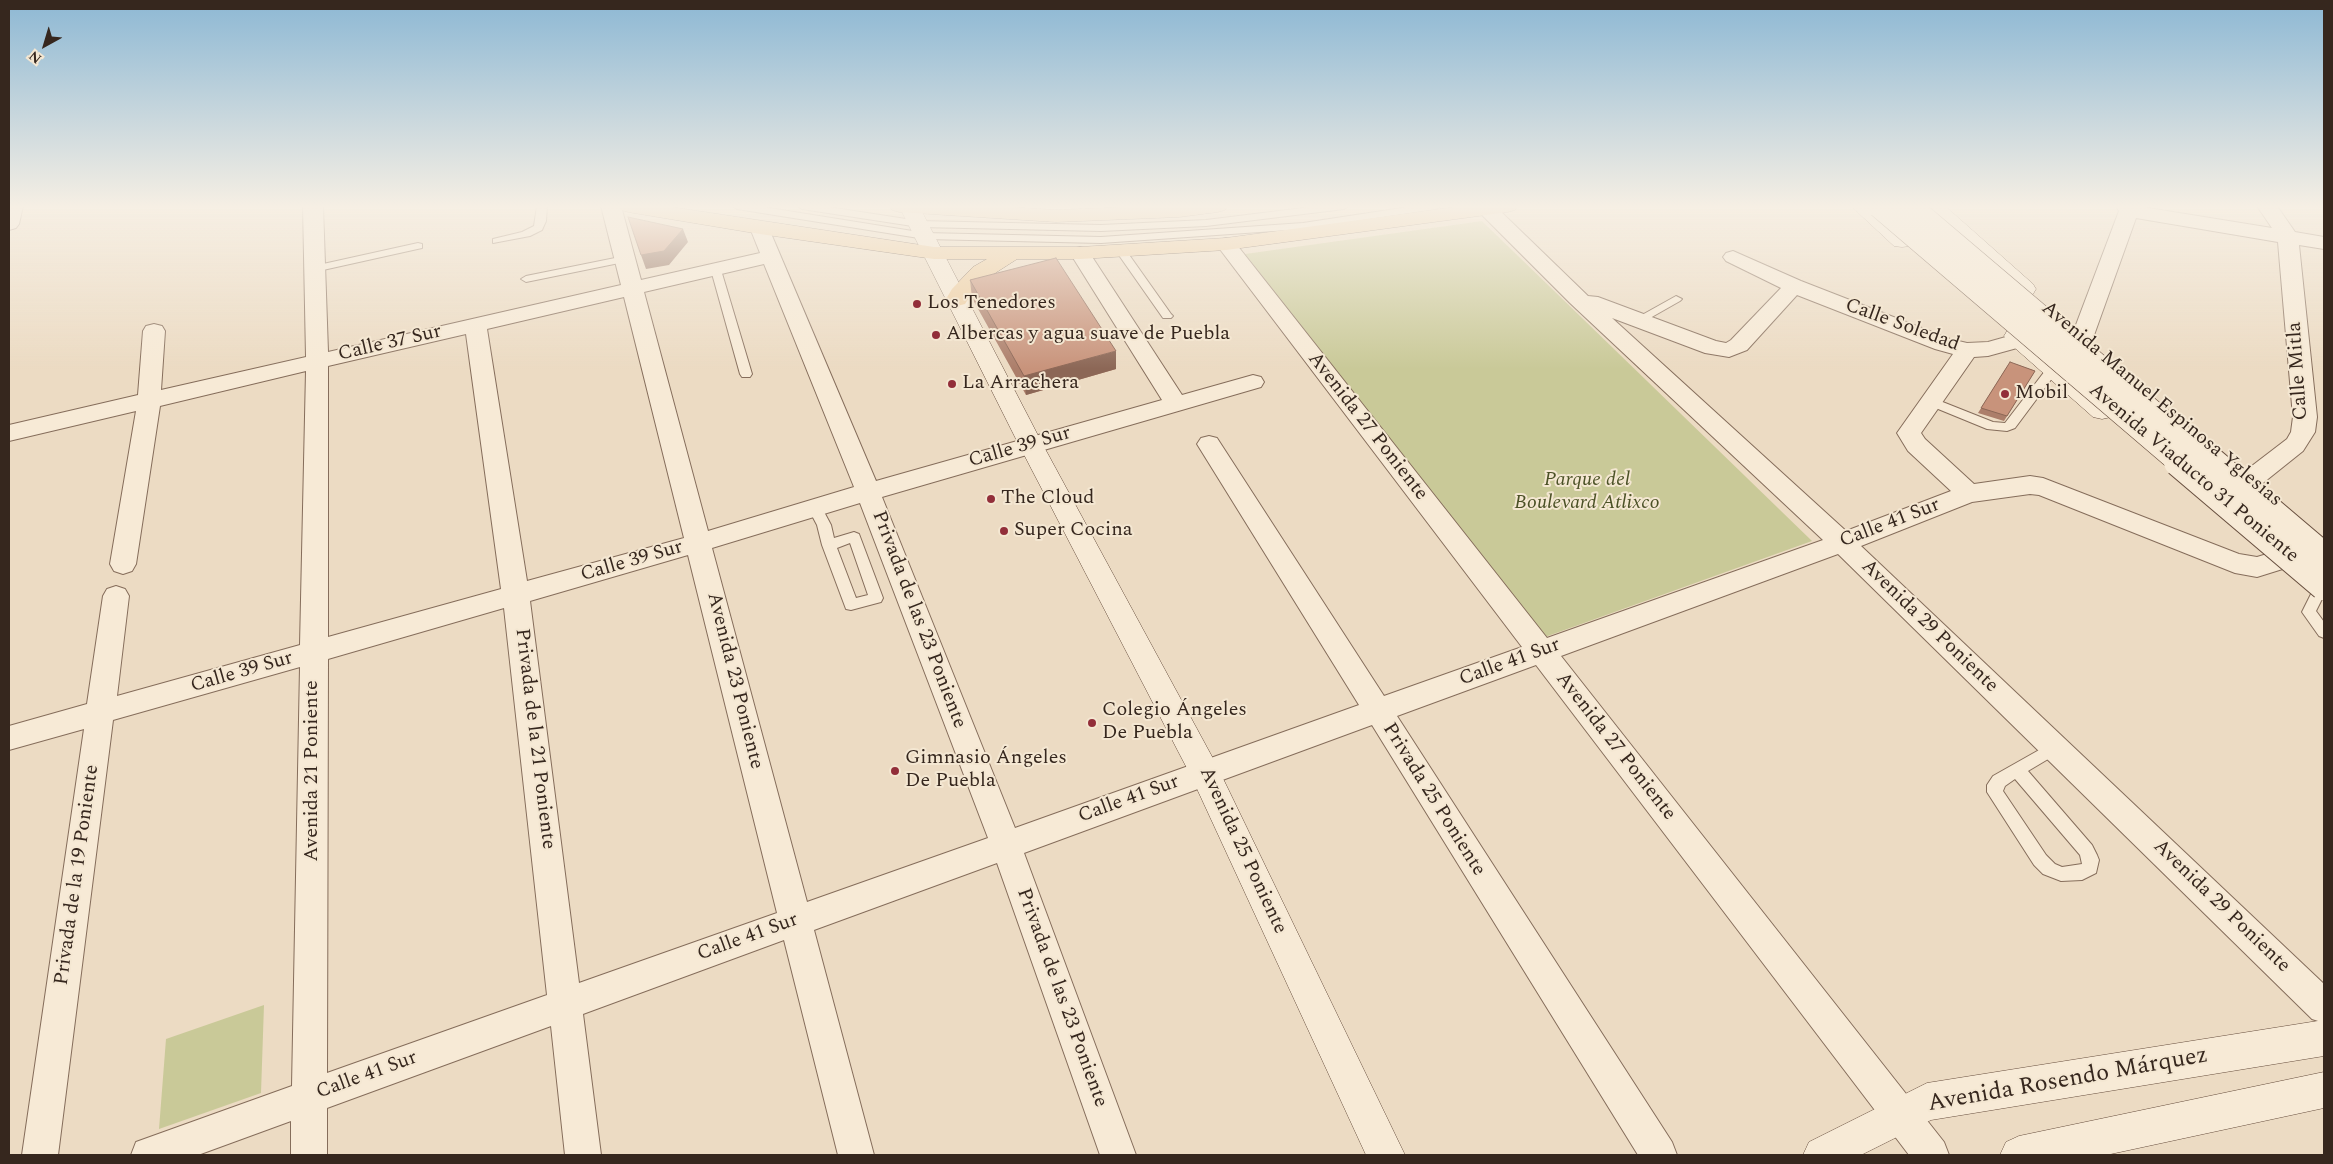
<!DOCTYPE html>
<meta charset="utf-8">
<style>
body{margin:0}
#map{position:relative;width:2333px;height:1164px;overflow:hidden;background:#ecdbc3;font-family:Spectral,serif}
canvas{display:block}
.frame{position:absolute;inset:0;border:10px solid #36271e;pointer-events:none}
.north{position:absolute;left:20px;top:20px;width:50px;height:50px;-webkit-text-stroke:4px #f4e7d2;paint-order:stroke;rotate:219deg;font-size:14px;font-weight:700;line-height:20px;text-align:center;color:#36271e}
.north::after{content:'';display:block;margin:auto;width:18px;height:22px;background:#36271e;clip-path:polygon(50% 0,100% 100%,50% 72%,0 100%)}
</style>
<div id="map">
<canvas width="2333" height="1164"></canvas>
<div class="frame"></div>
<div class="north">N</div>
</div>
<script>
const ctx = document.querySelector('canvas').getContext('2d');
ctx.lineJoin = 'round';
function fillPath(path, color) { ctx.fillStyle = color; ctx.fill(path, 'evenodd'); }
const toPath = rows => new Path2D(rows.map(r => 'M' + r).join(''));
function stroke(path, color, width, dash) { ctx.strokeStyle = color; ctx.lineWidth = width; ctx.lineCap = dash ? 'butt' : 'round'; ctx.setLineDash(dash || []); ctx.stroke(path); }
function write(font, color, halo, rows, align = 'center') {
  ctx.font = font + ' Spectral,serif'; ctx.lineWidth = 4; ctx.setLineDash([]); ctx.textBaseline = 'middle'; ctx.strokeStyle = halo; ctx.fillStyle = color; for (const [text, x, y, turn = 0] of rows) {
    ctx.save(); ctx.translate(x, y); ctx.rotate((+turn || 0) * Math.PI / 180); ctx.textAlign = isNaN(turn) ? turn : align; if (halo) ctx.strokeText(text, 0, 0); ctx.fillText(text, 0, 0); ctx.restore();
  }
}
const green = toPath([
 [1482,221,1812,541,1545,637,1245,254],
 [264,1005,261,1093,159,1129,166,1039]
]);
const lane = toPath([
 [537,206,547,206,546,221,542,230,530,236,493,243,493,239,522,232,534,226,537,206],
 [732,206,757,206,925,233,1101,237,1303,223,1415,206,1441,206,1436,209,1303,229,1101,243,925,239,737,209,732,206],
 [797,206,822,206,919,221,1101,225,1206,220,1319,206,1349,206,1344,209,1206,226,1101,231,919,227,802,209,797,206],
 [418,243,422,244,422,248,314,272,309,269,314,266,418,243],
 [1121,248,1125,249,1171,314,1173,316,1171,318,1163,318,1116,251,1121,248],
 [625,256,629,257,629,261,526,282,521,279,526,276,625,256],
 [716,267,721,270,752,374,750,377,742,377,740,374,711,270,716,267],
 [1676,296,1682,299,1680,301,1643,322,1639,324,1633,320,1676,296],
 [2052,366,2056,367,2058,370,2056,373,2015,428,2007,431,1987,429,1926,404,1924,401,1930,397,1993,422,2005,423,2048,367,2052,366],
 [815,503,822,508,831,525,834,538,854,532,859,534,883,598,881,602,851,610,846,609,822,545,817,525,808,508,815,503],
 [850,543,868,595,856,598,837,548,850,543],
 [2319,587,2324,588,2324,595,2316,611,2324,622,2324,638,2319,636,2302,612,2314,588,2319,587],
 [2055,741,2060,742,2063,747,2060,752,2028,771,2092,845,2097,855,2099,860,2096,873,2082,880,2061,881,2043,874,2034,865,1987,792,1987,785,1993,776,2055,741],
 [2015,779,2080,855,2082,864,2062,867,2055,864,2046,855,2003,791,2005,786,2015,779]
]);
const street = toPath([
 [9,206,23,206,19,224,16,228,9,230,9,206],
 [303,206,323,206,328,352,621,285,601,206,621,206,641,280,760,253,750,228,753,224,760,222,767,224,876,481,1162,400,1070,253,1073,249,1080,247,1087,249,1182,395,1253,375,1261,377,1264,382,1261,387,882,497,1015,828,1359,705,1197,444,1201,438,1209,436,1217,438,1384,696,1522,647,1219,248,1216,244,1219,240,1226,238,1233,240,1547,638,1823,540,1570,303,1480,213,1477,209,1479,206,1495,206,1588,296,1598,297,1716,341,1726,343,1731,340,1781,288,1726,261,1723,257,1726,253,1733,251,1801,281,1950,339,1967,343,1988,342,2020,333,2028,335,2031,340,2028,345,1988,356,1974,357,1921,433,1925,439,1974,484,2030,476,2043,478,2239,554,2257,557,2280,550,2289,553,2293,560,2289,567,2257,577,2235,573,2039,495,2030,494,1972,502,1861,546,2324,984,2324,1023,2312,1019,1838,554,1561,656,1944,1142,1949,1155,1909,1155,1536,665,1397,716,1672,1142,1677,1155,1638,1155,1372,725,1024,853,1136,1155,1100,1155,997,863,814,930,874,1155,838,1155,784,940,583,1014,601,1155,565,1155,551,1026,327,1108,327,1155,291,1155,291,1121,198,1155,131,1155,136,1142,292,1086,300,667,113,720,58,1155,22,1155,84,729,9,750,9,726,87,704,103,596,107,589,116,586,125,589,129,596,117,696,300,645,306,371,160,406,136,564,132,571,123,574,114,571,110,564,136,411,9,441,9,425,138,395,143,331,146,326,154,324,162,326,165,331,161,390,306,357,303,206],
 [764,264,854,487,708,531,644,292,764,264],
 [1797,295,1935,349,1953,354,1897,433,1908,451,1951,491,1846,531,1612,318,1705,353,1729,357,1747,350,1797,295],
 [624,297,684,538,527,581,487,329,624,297],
 [466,334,501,589,328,637,328,366,466,334],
 [860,503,988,838,807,902,712,548,860,503],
 [688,555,777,913,579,983,530,601,688,555],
 [504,608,547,995,327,1073,328,659,504,608],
 [2116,206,2136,206,2272,228,2257,206,2277,206,2295,232,2324,237,2324,249,2299,245,2317,417,2315,432,2303,451,2258,487,2249,490,2240,487,2237,481,2240,475,2287,439,2291,432,2293,417,2278,242,2136,218,2093,338,2090,343,2082,345,2074,343,2071,338,2119,211,2116,206]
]);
const secondary = toPath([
 [899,206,919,206,1043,445,1216,764,1405,1155,1366,1155,1192,778,1019,445,899,206],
 [1851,206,1873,206,1913,241,1910,246,1902,247,1894,246,1851,206],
 [1923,206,1945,206,2033,284,2036,289,2033,294,2025,296,2017,294,1923,206],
 [2015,329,2023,331,2111,405,2114,411,2111,417,2102,419,2093,417,2007,341,2004,336,2007,331,2015,329],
 [2324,1020,2324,1056,1931,1120,1861,1155,1803,1155,1809,1142,1927,1083,2324,1020],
 [2324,1072,2324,1108,2106,1155,2000,1155,2006,1142,2019,1136,2324,1072]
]);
const primary = toPath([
 [618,206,665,206,934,247,1080,247,1226,238,1462,206,1518,206,1515,210,1508,212,1226,250,1080,259,1017,259,989,277,972,293,965,304,957,306,949,304,946,299,952,289,973,267,987,259,934,259,760,234,628,212,621,210,618,206],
 [889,206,997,206,1056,210,1148,206,1228,206,1225,210,1218,212,1179,217,1056,222,899,212,892,210,889,206]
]);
const secondaryBridgeFar1 = toPath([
 [1879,206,2180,463],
 [1910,206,2213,463]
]);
const secondaryBridge = toPath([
 [2178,462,2324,586],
 [2212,462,2324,557]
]);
const wall = toPath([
 [970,280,1116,369,1026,395,972,298],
 [2010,362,2035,371,2004,421,1978,413]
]);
const shadedWall = toPath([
 [683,229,688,242,669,265,646,269,641,255],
 [1116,351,1116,369,1026,395,1024,376]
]);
const building = toPath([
 [628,217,683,229,664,251,641,255,628,217],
 [1056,258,1116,351,1024,376,970,280,1056,258],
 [2010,362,2035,371,2007,416,1981,408,2010,362]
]);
const markers = [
 [917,304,5,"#922e39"],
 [936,335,5,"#922e39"],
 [952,384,5,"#922e39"],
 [2005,394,5,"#922e39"],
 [991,499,5,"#922e39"],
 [1004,531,5,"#922e39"],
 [1092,723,5,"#922e39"],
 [895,771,5,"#922e39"]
];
const poiNames = [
 ["Los Tenedores",927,304],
 ["Albercas y agua suave de Puebla",946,335],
 ["La Arrachera",962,384],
 ["Mobil",2015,394],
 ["The Cloud",1001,499],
 ["Super Cocina",1014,531],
 ["Colegio Ángeles",1102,711],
 ["De Puebla",1102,734],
 ["Gimnasio Ángeles",905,759],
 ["De Puebla",905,782]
];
const streetNames = [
 ["Calle Soledad",1902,326,20],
 ["Calle 37 Sur",390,344,-13],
 ["Calle Mitla",2299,371,-94],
 ["Avenida Manuel Espinosa Yglesias",2161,405,40],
 ["Avenida 27 Poniente",1367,427,52],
 ["Calle 39 Sur",1020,448,-16],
 ["Avenida Viaducto 31 Poniente",2193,474,40],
 ["Calle 41 Sur",1890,524,-21],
 ["Calle 39 Sur",632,562,-16],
 ["Privada de las 23 Poniente",918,620,69],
 ["Avenida 29 Poniente",1929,627,44],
 ["Calle 41 Sur",1510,663,-20],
 ["Calle 39 Sur",242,673,-16],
 ["Avenida 23 Poniente",734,681,76],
 ["Privada de la 21 Poniente",534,739,83],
 ["Avenida 27 Poniente",1615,747,52],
 ["Avenida 21 Poniente",313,771,-90],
 ["Calle 41 Sur",1129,800,-20],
 ["Privada 25 Poniente",1433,800,58],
 ["Avenida 25 Poniente",1242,851,65],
 ["Privada de la 19 Poniente",78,875,-82],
 ["Avenida 29 Poniente",2221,907,44],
 ["Calle 41 Sur",748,938,-20],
 ["Privada de las 23 Poniente",1061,998,70],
 ["Calle 41 Sur",367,1076,-20]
];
const parkNames = [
 ["Parque del",1587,481],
 ["Boulevard Atlixco",1587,504]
];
const nearStreetnames = [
 ["Avenida Rosendo Márquez",2068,1081,-10]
];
fillPath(green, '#c9c998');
stroke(lane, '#856d5b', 2);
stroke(street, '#856d5b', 2);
stroke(secondary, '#674e3e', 1);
stroke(primary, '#533c2f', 1);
fillPath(lane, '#f7ead6');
fillPath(street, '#f7ead6');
fillPath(secondary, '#f7ead6');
fillPath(primary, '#eecc9d');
stroke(secondaryBridgeFar1, '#674e3e', 24, []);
stroke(secondaryBridge, '#674e3e', 30, []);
stroke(secondaryBridgeFar1, '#f7ead6', 23);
stroke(secondaryBridge, '#f7ead6', 28);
fillPath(wall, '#ac7e6a');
fillPath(shadedWall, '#8c6756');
fillPath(building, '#c8937b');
stroke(building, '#8c6756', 1);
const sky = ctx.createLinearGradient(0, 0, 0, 369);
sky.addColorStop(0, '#8db8d4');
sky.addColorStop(0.56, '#f6efe4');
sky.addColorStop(1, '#f6efe400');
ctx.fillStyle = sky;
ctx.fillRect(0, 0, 2333, 369);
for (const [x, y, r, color] of markers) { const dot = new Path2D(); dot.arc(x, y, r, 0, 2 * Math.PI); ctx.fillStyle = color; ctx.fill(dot); stroke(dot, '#f4e7d2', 2); }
write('20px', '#36271e', '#f4e7d2', poiNames, 'left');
write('20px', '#36271e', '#f4e7d2', streetNames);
write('italic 20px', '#4b5126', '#f4e7d2', parkNames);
write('24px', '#36271e', '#f4e7d2', nearStreetnames);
</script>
